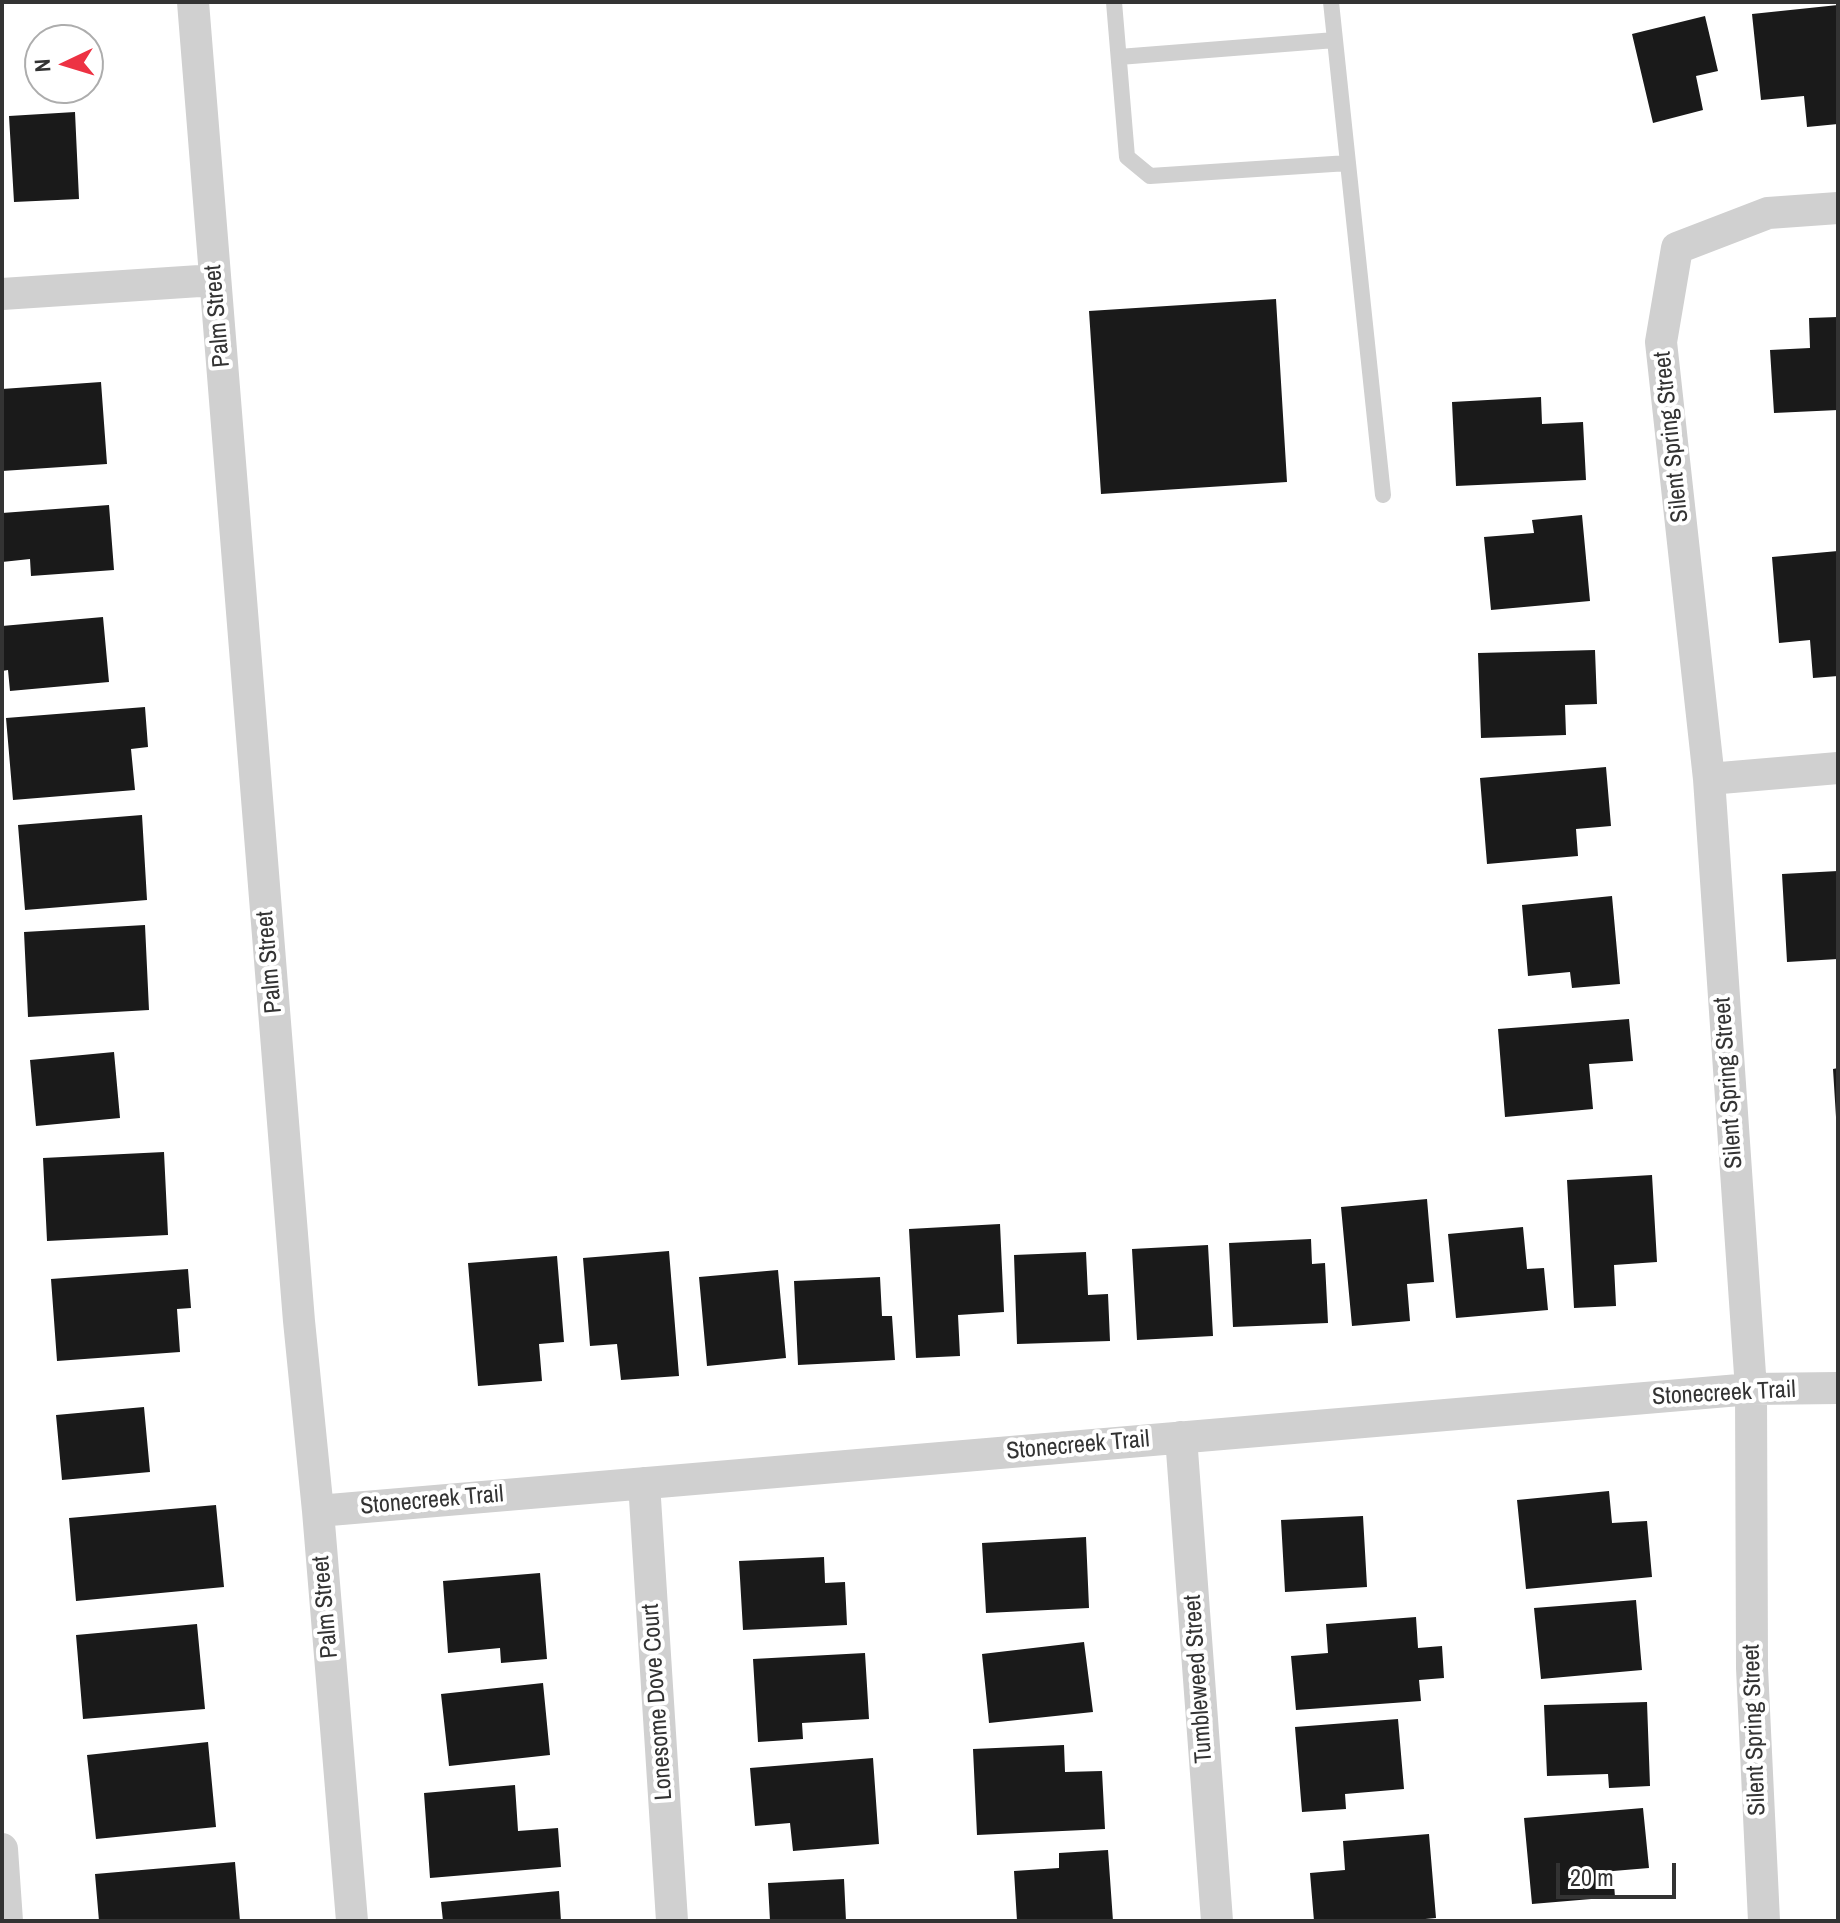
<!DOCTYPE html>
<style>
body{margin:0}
#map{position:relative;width:1840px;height:1923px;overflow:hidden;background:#fff;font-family:"Archivo Narrow",sans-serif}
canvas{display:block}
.frame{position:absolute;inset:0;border:4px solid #333;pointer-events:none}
.north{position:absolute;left:24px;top:24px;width:80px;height:80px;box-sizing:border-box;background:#fff;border:2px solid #adadad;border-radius:50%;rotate:266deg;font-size:22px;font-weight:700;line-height:32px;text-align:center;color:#333}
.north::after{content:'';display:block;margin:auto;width:28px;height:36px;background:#ed3243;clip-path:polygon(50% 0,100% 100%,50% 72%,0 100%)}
.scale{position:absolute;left:1556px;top:1863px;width:120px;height:36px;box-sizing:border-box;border:4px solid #333;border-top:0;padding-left:10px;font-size:24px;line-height:28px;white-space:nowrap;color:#333;-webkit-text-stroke:6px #fff;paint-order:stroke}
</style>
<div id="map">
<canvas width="1840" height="1923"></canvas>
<div class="frame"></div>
<div class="north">N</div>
<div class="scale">20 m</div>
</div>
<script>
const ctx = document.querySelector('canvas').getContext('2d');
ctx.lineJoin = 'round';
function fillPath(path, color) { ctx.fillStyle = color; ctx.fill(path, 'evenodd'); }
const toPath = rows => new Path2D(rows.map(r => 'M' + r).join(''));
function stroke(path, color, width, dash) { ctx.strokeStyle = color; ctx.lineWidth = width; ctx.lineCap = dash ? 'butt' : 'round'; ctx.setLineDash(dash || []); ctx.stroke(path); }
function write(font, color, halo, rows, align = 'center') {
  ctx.font = font + ' "Archivo Narrow",sans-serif'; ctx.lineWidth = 8; ctx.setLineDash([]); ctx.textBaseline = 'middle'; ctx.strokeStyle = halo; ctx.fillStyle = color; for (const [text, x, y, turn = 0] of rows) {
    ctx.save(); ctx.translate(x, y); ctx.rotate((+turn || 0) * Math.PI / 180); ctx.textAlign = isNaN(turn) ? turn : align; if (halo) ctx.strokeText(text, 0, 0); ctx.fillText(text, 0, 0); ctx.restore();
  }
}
const building = toPath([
 [1838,5,1838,124,1807,127,1804,96,1761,100,1752,14],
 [1705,16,1718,71,1696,76,1703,110,1653,123,1632,34],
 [75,112,79,199,14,202,9,116],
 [1276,299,1287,482,1101,494,1089,311],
 [1838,317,1838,410,1774,413,1770,350,1810,348,1809,318],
 [101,382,107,464,2,471,2,389],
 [1541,397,1542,424,1583,422,1586,480,1456,486,1452,402],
 [109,505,114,570,31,576,30,559,2,562,2,513],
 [1582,515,1590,601,1491,610,1484,537,1534,533,1532,520],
 [1838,551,1838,676,1813,678,1810,640,1779,643,1772,557],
 [103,617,109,682,10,691,8,670,2,671,2,626],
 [1595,650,1597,704,1565,705,1566,735,1481,738,1478,653],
 [145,707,148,747,131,749,135,790,13,800,6,718],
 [1606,767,1611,826,1576,829,1578,856,1487,864,1480,778],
 [142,815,147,900,25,910,18,825],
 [1838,871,1838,959,1787,962,1782,874],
 [1612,896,1620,984,1572,988,1570,972,1528,976,1522,905],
 [145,925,149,1010,28,1017,24,932],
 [1629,1019,1633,1061,1589,1064,1593,1109,1505,1117,1498,1029],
 [114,1052,120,1118,36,1126,30,1060],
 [1838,1068,1838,1117,1836,1117,1833,1069],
 [164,1152,168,1235,47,1241,43,1158],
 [1652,1175,1657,1262,1614,1265,1616,1306,1574,1308,1567,1180],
 [1427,1199,1434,1282,1407,1284,1410,1321,1352,1326,1341,1207],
 [1000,1224,1004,1312,958,1315,960,1356,916,1358,909,1229],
 [1523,1227,1527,1269,1544,1268,1548,1310,1456,1318,1448,1234],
 [1311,1239,1312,1264,1325,1263,1328,1323,1233,1327,1229,1243],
 [1208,1245,1213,1336,1137,1340,1132,1249],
 [669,1251,679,1376,621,1380,617,1344,590,1346,583,1258],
 [1086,1252,1088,1295,1108,1294,1110,1341,1017,1344,1014,1255],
 [557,1256,564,1342,539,1344,542,1381,478,1386,468,1263],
 [188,1269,191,1308,177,1309,180,1352,57,1361,51,1279],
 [778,1270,786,1358,707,1366,699,1277],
 [880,1277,882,1316,892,1316,895,1360,798,1365,794,1281],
 [144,1407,150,1472,62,1480,56,1415],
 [1609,1491,1612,1523,1647,1521,1652,1577,1526,1589,1517,1500],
 [216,1505,224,1587,76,1601,69,1518],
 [1363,1516,1367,1587,1285,1592,1281,1520],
 [1086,1537,1089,1608,986,1613,982,1543],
 [824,1557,825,1583,845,1582,847,1625,743,1630,739,1561],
 [540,1573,547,1659,501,1663,500,1648,448,1653,443,1581],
 [1636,1600,1642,1670,1541,1679,1534,1608],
 [1416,1617,1418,1648,1442,1646,1444,1678,1419,1680,1421,1701,1296,1710,1291,1656,1328,1653,1326,1624],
 [197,1624,205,1709,83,1719,76,1635],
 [1084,1642,1093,1712,989,1723,982,1654],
 [865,1653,869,1719,802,1723,803,1739,758,1742,753,1659],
 [543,1683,550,1755,449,1766,441,1694],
 [1647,1702,1650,1786,1609,1788,1608,1774,1547,1776,1544,1705],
 [1398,1719,1404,1789,1345,1794,1346,1809,1302,1812,1295,1727],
 [208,1742,216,1827,96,1839,87,1755],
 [1064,1745,1065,1772,1102,1771,1105,1829,977,1835,973,1749],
 [873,1758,879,1844,793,1851,790,1823,755,1826,750,1768],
 [515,1785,518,1831,558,1828,561,1867,430,1878,424,1793],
 [1643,1808,1649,1868,1613,1871,1615,1897,1532,1904,1524,1818],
 [1429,1834,1436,1918,1404,1921,1314,1921,1310,1873,1345,1870,1343,1841],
 [1108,1850,1113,1921,1017,1921,1014,1871,1059,1868,1059,1853],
 [235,1862,240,1921,99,1921,95,1874],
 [844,1879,846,1921,770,1921,768,1883],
 [559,1891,561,1921,443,1921,441,1902]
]);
const lane = toPath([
 [1114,2,1127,157,1150,176,1348,163],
 [1331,2,1383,495],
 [1119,57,1335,40]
]);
const street = toPath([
 [193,2,299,1321,318,1511,352,1921],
 [2,294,215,280],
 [1709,779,1838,768],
 [1181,1437,1217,1921],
 [644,1483,672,1921],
 [318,1511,1751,1389,1838,1388],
 [2,1849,7,1921],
 [1764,1921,1752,1668,1751,1389,1709,779,1661,342,1677,248,1768,213,1838,208]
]);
const streetNames = [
 ["Palm Street",218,316,-95],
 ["Silent Spring Street",1672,437,-96],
 ["Palm Street",270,962,-95],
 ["Silent Spring Street",1729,1083,-94],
 ["Stonecreek Trail",1724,1394,-3],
 ["Stonecreek Trail",1078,1446,-5],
 ["Stonecreek Trail",432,1501,-5],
 ["Palm Street",326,1607,-95],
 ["Tumbleweed Street",1199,1679,-94],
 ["Lonesome Dove Court",658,1702,-94],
 ["Silent Spring Street",1755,1730,-92]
];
fillPath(building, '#1a1a1a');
stroke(lane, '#d0d0d0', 16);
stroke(street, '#d0d0d0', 32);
write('24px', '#333', '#fff', streetNames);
</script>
